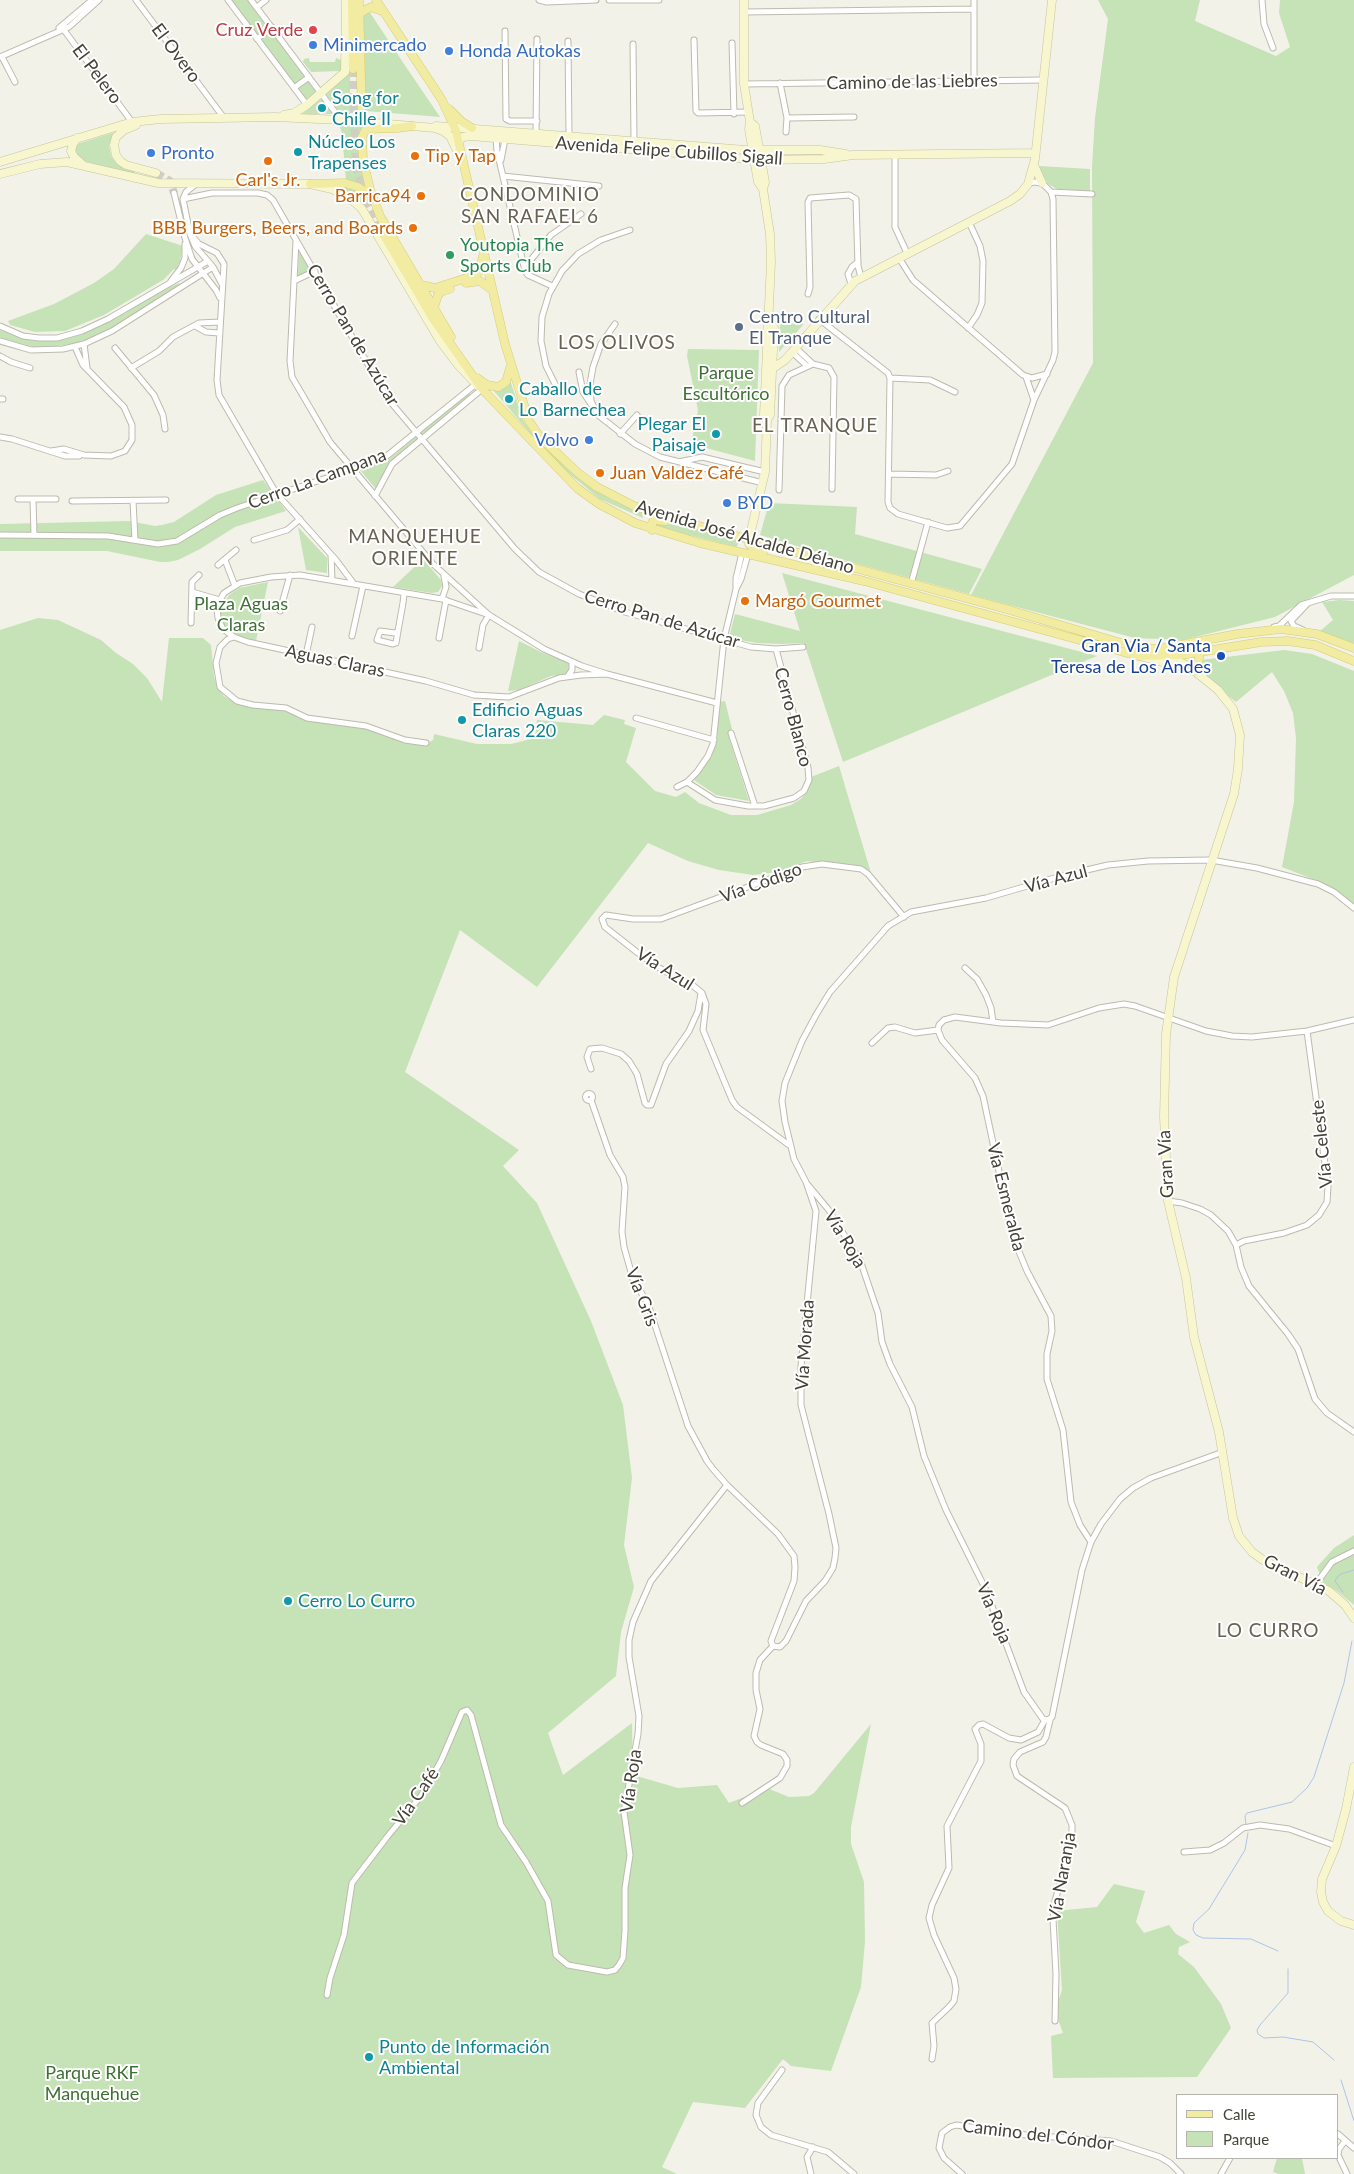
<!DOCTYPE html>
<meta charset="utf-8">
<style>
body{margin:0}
#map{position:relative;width:1354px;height:2174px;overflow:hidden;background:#f2f2e9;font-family:Lato,sans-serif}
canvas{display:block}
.legend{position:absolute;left:1176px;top:2094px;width:162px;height:65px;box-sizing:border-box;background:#fff;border:1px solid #b5b4af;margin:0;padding:6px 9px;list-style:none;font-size:15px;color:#454338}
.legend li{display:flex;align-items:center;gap:10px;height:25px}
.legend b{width:25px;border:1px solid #b5b4af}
</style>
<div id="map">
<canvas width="1354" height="2174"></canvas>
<ul class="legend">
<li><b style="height:6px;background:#f2eca3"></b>Calle</li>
<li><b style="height:14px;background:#c6e2b7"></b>Parque</li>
</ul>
</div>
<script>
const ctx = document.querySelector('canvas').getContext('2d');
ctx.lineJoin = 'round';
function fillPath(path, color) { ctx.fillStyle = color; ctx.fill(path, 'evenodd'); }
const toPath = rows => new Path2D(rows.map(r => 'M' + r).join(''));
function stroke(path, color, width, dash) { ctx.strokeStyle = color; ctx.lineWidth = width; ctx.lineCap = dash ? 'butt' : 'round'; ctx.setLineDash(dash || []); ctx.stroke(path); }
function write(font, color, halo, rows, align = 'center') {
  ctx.font = font + ' Lato,sans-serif'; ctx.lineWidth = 4; ctx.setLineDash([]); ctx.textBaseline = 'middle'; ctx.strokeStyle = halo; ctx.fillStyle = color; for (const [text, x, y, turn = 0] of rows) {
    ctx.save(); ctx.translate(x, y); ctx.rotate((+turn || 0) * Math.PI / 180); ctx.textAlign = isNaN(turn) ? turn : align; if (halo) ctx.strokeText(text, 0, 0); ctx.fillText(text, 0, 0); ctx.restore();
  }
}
const green = toPath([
 [231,0,248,0,316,92,306,100],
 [1098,0,1200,0,1195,21,1276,56,1290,47,1279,13,1280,0,1354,0,1354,575,1275,617,1183,640,1135,638,971,595,1093,363,1092,167,1095,118,1108,19],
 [369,11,404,64,440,117,366,111,363,17],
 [309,58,310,62,335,62,336,58,341,60,341,71,311,72,303,62,304,59],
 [350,73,350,116,340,113,326,94],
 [321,99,333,114,302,114],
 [339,124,364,126,368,190,346,181,342,133],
 [112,133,114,135,109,145,111,156,116,163,136,171,134,174,76,159,74,145],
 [1039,166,1090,169,1090,191,1057,189,1048,184,1042,174],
 [347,185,368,197,372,202,365,205,368,213,350,195,335,186],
 [146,234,183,246,180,262,176,270,174,269,163,280,104,315,65,331,35,332,10,325,8,321,54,304,94,283,114,269],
 [299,253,301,253,309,268,308,272,298,276],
 [179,283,181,285,150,305,111,329,83,342,44,348,18,345,0,338,0,330,21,338,34,341,60,340,73,337,118,317,160,291],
 [780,323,804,324,779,352],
 [688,349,759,350,755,461,691,444,698,410,687,356],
 [510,380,524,422,535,437,589,486,612,500,642,513,643,518,600,499,566,471,537,441,493,390],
 [468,393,470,395,390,462,376,489,360,470,388,460],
 [263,480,286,511,235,527,200,549,178,560,168,562,160,562,107,551,0,551,0,524,129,521,155,526,162,525,174,522,216,495],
 [769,503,857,507,855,534,982,569,969,594,854,563,760,535],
 [656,521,702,531,739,540,737,547,657,527,654,526],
 [298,527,327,558,327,573,306,570],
 [423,559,441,580,442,586,438,592,432,593,393,587],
 [782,573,1097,656,843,762,804,643,781,644,757,643,729,638,735,614,800,631],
 [268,582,256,641,236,635,228,630,220,618,221,607,229,595,239,588],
 [1340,600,1354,601,1354,644,1320,631,1333,620,1322,602],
 [38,618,58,620,101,640,116,653,133,664,147,678,162,702,169,638,203,638,211,645,214,677,218,688,224,696,234,702,247,706,286,709,303,718,330,724,366,728,426,744,433,740,434,734,477,744,511,744,535,738,537,720,593,725,604,715,625,720,624,724,636,728,626,762,655,791,676,797,685,792,699,803,731,815,757,815,791,805,802,798,809,787,811,777,839,766,871,873,858,868,807,861,778,872,753,875,719,870,688,861,648,843,537,987,460,930,405,1072,519,1150,503,1166,537,1203,591,1321,623,1405,632,1478,624,1545,634,1587,621,1632,616,1676,548,1733,563,1775,632,1723,633,1775,678,1788,717,1785,729,1803,767,1788,789,1797,809,1796,814,1793,871,1724,851,1827,851,1844,864,1882,865,1941,861,1987,831,2071,791,2066,783,2059,745,2108,693,2102,662,2167,677,2174,0,2174,0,630],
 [519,641,543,653,568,662,570,668,568,674,551,676,519,690,508,691],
 [1284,650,1312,654,1354,671,1354,905,1320,882,1282,867,1294,802,1296,738,1293,713,1284,691,1272,672,1236,702,1198,673,1201,660],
 [725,701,732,729,729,738,749,801,716,795,694,780,711,757,717,740,719,702],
 [1354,1535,1354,1605,1337,1591,1323,1583,1317,1567,1334,1548],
 [1114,1884,1145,1891,1136,1922,1144,1933,1169,1925,1176,1934,1190,1942,1179,1947,1178,1954,1194,1967,1221,2004,1231,2028,1197,2077,1053,2078,1051,2036,1063,2033,1056,2014,1057,2005,1062,1990,1057,1911,1097,1907],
 [1277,2158,1302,2158,1305,2174,1279,2174,1273,2172]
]);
const stream = toPath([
 [1343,1592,1335,1581,1337,1577,1341,1574,1354,1570],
 [1246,1826,1245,1816,1247,1813,1292,1802,1307,1788,1314,1777,1344,1683,1352,1641],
 [1248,1833,1245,1850,1209,1909,1194,1923,1193,1930,1196,1935,1203,1938,1251,1939,1278,1951],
 [1288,1969,1288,1993,1260,2025,1257,2030,1258,2034,1264,2038,1283,2037,1313,2042,1334,2060],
 [1341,2080,1354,2121]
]);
const secondaryTunnel = toPath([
 [156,173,170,181,174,193]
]);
const primaryTunnel = toPath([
 [353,69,355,144,357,171,368,204,382,232]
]);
const street = toPath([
 [136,0,224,118],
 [228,0,307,105],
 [251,0,341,120],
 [539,0,547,2,596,0],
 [609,0,659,0],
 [974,0,974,81],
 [1262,0,1264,24,1273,48],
 [257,7,266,0],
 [744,12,974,9],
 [61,26,132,122],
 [59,28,92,0],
 [505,31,506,119,510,121,537,121],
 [257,39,272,27],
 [694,40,696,111,698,113,748,112],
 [568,41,569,136],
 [732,43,734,114],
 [633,44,634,141],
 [0,57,69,27,99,0],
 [2,57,15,82],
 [780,83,787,118,786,132],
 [744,84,1043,80],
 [294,88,309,77],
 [787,118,854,117],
 [536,133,537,39],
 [496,138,497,151,525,271,528,275,552,286],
 [895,154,895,227,907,253],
 [501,160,505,139],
 [503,176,599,186],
 [196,184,186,192,183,199,190,234,195,246,213,267,222,284],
 [1051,192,1092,194],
 [174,193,185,238,192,259,216,290,220,298],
 [183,199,212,193,258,193,267,195,273,200,388,399,515,549,539,572,579,594,625,612,751,647,776,649,803,647],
 [190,234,199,244,217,253,224,264,217,380,219,395,276,493,336,560,354,584],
 [296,241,290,361,292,377,330,442,433,564,489,615,544,649,582,666,607,674,717,703],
 [899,258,913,280,1023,375,1032,378,1047,374],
 [524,264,530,261,551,235,581,214],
 [171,281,181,268,185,258,185,244],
 [294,281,315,271],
 [851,284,848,274,852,267,858,262],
 [808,294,810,287,808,202,810,198,849,195,856,199,858,266,861,277],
 [819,319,888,373,890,378,888,502,890,508,898,514,947,528,960,526,1012,464,1034,400,1053,360,1055,352,1053,199,1051,192,1042,183,1034,182,1028,184],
 [615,324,601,344,593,367,590,384,591,401,598,415,635,444,660,457,763,483],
 [0,326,23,336,39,338,57,338,82,331,108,319,208,261],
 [195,326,206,332,219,333],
 [968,328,977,315,982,303,983,261,980,246,969,222],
 [0,341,31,350,63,349,84,344,112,331,213,267],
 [84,344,87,368],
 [115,348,154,395,163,415,165,429],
 [796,348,813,364],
 [792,352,807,366],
 [0,356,11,362,30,368],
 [131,368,159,351,173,337,199,323,220,322],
 [579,372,583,392,591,404],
 [1026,377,1034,400],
 [890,378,930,380,955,392],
 [557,388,546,366,541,341,542,317,549,294,562,271,578,254,601,240,630,230],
 [0,399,3,399],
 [620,434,637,415],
 [0,437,12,439,65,456,79,456],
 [51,451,64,449,84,455,111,456,125,451,132,440,132,425,124,407,83,365,75,347],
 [679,462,702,457,765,472],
 [889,474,936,475,948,471],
 [779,490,782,386,789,375,813,364,829,368,834,377,832,489],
 [375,496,392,464,482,389],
 [18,499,56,499],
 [33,499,34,535],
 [72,501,166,500],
 [133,501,135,540],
 [0,535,108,536,158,544,177,541,220,515,237,508,383,459,476,384],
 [254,540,287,530,300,519],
 [331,556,332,580],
 [225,560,235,586],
 [218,565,236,550],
 [911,584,928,522],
 [736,588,736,578,742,553],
 [192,592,220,600],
 [442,599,446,587,444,576],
 [280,611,290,575],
 [489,615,442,599,300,575,271,577,240,583,224,593,220,600,217,609,218,618,223,629,234,637,248,642,426,681,474,695,509,697,559,678,581,675,607,674],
 [191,623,192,582,199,575],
 [1274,627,1279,626,1301,605,1331,596,1354,596],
 [1303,630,1294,626,1291,621,1307,604],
 [398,631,395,633,380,631,377,640,393,644,396,643,398,631,403,603,404,594],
 [352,636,363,586],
 [234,637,228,639,220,647,216,663,220,687,237,701,253,705,286,708,307,718,366,726,405,740,426,743],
 [439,638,446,600],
 [479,648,483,625,489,615],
 [306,655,312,627],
 [568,676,572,670,572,662],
 [636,718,714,740],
 [731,733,755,806],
 [687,782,715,800,748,806,764,806,794,798,804,791,809,780,808,768,776,649],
 [677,787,687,782,697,772,708,756,713,744,724,639,736,589,741,579,748,554],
 [965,968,977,979,986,995,991,1008,993,1022],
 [872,1043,888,1028,895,1027,915,1033,938,1030],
 [591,1069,587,1057,590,1049,602,1048,621,1054,629,1061,637,1074,645,1103,647,1105,651,1105,666,1064,689,1031,698,1011,701,993],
 '585.5 1097a3.5 3.5 0 1 1 7 0a3.5 3.5 0 1 1-7 0Z',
 [591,1100,610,1155,623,1177,625,1187,622,1232,624,1247,633,1279,648,1304,688,1426,707,1461,713,1469,727,1485,778,1534,794,1556,795,1567,794,1581,771,1641,773,1646],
 [789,1145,737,1107,732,1100,703,1030,706,1004,702,993,691,984,659,968,638,953,605,927,602,919,606,915,633,919,661,919,802,867,822,864,861,869,868,874,904,917],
 [808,1185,828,1209,860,1260,878,1313,882,1342,890,1364,912,1407,924,1456,946,1510,986,1590,1024,1692,1043,1719,1048,1720,1052,1717,1082,1570,1091,1542,1101,1524,1120,1499,1133,1488,1151,1478,1223,1452],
 [1168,1201,1182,1203,1200,1209,1211,1215,1228,1231,1236,1245,1241,1267,1249,1286,1288,1334,1298,1349,1315,1399,1327,1413,1354,1432],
 [1236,1245,1244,1241,1284,1233,1307,1225,1319,1215,1327,1202,1328,1186,1307,1031],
 [1091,1542,1080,1525,1071,1502,1063,1430,1047,1379,1047,1354,1052,1331,1051,1316,1027,1271,1013,1237,983,1096,975,1078,942,1040,938,1030,939,1025,944,1020,955,1017,1001,1023,1048,1025,1099,1008,1124,1004,1135,1006,1206,1031,1232,1036,1252,1037,1307,1031,1354,1020],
 [1316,1584,1332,1562,1354,1551],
 [773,1646,780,1647,786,1641,806,1601,825,1581,833,1568,835,1558,836,1548,829,1514,801,1405,801,1366,816,1211,806,1182,794,1159,785,1122,782,1101,785,1083,802,1041,816,1015,830,992,888,926,911,912,986,898,1065,875,1108,865,1148,861,1211,860,1257,868,1318,884,1334,892,1354,908],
 [1050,1720,1046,1737,1043,1742,1020,1752,1014,1759,1013,1765,1017,1776,1065,1808,1072,1825,1072,1840,1055,1901,1053,1919,1056,1974,1055,2021],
 [742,1803,780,1778,787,1766,787,1760,783,1754,761,1745,757,1742,754,1736,760,1709,756,1690,756,1673,760,1660,773,1646],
 [1184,1852,1210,1850,1224,1843,1243,1828,1260,1825,1289,1829,1336,1846],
 [327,1995,330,1978,344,1935,352,1883,387,1837,421,1796,441,1761,462,1712,467,1710,471,1715,501,1825,526,1862,548,1901,556,1955,568,1965,607,1972,615,1970,619,1965,623,1958,625,1931,625,1888,630,1855,624,1812,638,1734,639,1716,629,1657,629,1640,633,1622,651,1581,727,1485],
 [932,2059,934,2046,932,2023,949,2007,954,2001,956,1989,954,1978,934,1935,929,1918,932,1905,949,1868,947,1826,981,1761,981,1744,975,1729,979,1725,983,1724,1009,1738,1021,1740,1038,1732,1045,1720],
 [782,2070,758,2103,756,2115,761,2127,771,2135,828,2152,854,2174],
 [1338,2134,1354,2148],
 [1345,2141,1339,2149,1338,2155,1347,2174],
 [811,2174,807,2157,813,2147],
 [962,2174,944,2158,939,2148,942,2133,950,2127,956,2125,1026,2135,1111,2141,1160,2157,1170,2163,1181,2174],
 [1221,2174,1230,2158]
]);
const secondary = toPath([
 [744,0,744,84,750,122,749,129,758,182,763,189],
 [284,115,294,113,307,105,345,72,346,0],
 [136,125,124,130,116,137,114,145,116,155,120,161,126,165,156,173],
 [436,126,746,150,820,150,846,154],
 [77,138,73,144,71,151,74,157,81,163],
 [459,141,463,137,471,136,761,160,824,159,853,155,1035,153],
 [0,162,132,122,161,119,275,117,341,120,435,128,443,131,450,136,460,157],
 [1034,165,1042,183],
 [0,174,40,164,67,162,158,183,310,184,332,189,351,199,362,209,440,341,459,366,478,386],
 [766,373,785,360,855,281,1010,201,1020,194,1028,184,1035,159,1052,0],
 [767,420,770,415,774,328,770,321],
 [749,539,765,472,767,420,764,415,771,262,770,234,763,189,765,182,755,126,750,122],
 [1140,656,1180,667],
 [1161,656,1187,665,1218,690,1233,709,1240,735,1238,769,1234,794,1174,977,1166,1034,1164,1117,1168,1201,1186,1278,1194,1337,1219,1432,1233,1518,1239,1536,1252,1552,1263,1560,1329,1591,1345,1605,1354,1618],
 [1354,1767,1346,1809,1336,1846,1322,1879,1321,1892,1323,1902,1328,1911,1341,1921,1354,1925]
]);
const primary = toPath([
 [352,0,353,69],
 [359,0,362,122],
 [376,0,442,100,456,131,505,344,529,421,540,437,577,472,597,487,634,506,692,524,1006,609,1135,647,1159,649,1237,634,1281,629,1317,634,1354,648],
 [360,13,371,7,382,11],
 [449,109,461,121,472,128],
 [412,126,398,128,366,129,362,137,363,160,370,189,380,216,451,337],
 [310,184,345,183,358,187,372,196],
 [382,232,433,319,482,389,577,488,599,504,635,523,700,543,864,581,1138,656,1182,655,1261,642,1288,641,1315,645,1354,661],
 [466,283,480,281,492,290],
 [421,285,435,288,476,275,480,270,483,256],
 [434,307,438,295,442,291,450,289],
 [477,378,487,385,498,387,506,382,510,368],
 [652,530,652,523,654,520,666,521],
 [749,539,749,544,754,550,763,553],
 [1196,672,1201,649,1209,640]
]);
const markers = [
 [313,30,5,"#e0444e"],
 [313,45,5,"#3f7fe0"],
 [449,51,5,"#3f7fe0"],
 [322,108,5,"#0f9aa8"],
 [298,152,5,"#0f9aa8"],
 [151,153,5,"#3f7fe0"],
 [415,156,5,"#e8710a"],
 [268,161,5,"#e8710a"],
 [421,196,5,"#e8710a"],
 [413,228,5,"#e8710a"],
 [450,255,5,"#2e9e5b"],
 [739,327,5,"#5c6f8a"],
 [509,399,5,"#0f9aa8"],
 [716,434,5,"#0f9aa8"],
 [589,440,5,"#3f7fe0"],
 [600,473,5,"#e8710a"],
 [727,503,5,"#3f7fe0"],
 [745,601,5,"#e8710a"],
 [1221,656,5,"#1a4fb4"],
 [462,720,5,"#0f9aa8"],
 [288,1601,5,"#0f9aa8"],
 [369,2057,5,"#0f9aa8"]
];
const healthNames = [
 ["Cruz Verde",303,30]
];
const shopNames = [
 ["Minimercado",323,45],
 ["Honda Autokas",459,51],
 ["Pronto",161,153],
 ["Volvo",579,440,"right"],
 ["BYD",737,503]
];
const streetNames = [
 ["El Overo",176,53,53],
 ["El Pelero",97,74,53],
 ["Camino de las Liebres",912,82,-1],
 ["Avenida Felipe Cubillos Sigall",669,151,4],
 ["Cerro Pan de Azúcar",353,335,59],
 ["Cerro La Campana",317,479,-20],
 ["Avenida José Alcalde Délano",745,537,16],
 ["Cerro Pan de Azúcar",662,619,17],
 ["Aguas Claras",335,661,12],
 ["Cerro Blanco",793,717,75],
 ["Vía Azul",1056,879,-15],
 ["Vía Código",761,883,-20],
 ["Vía Azul",665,969,32],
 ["Vía Celeste",1322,1144,-96],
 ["Gran Vía",1166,1164,-93],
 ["Vía Esmeralda",1006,1197,76],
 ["Vía Roja",845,1239,59],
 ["Vía Gris",642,1297,69],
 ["Vía Morada",805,1345,-86],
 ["Gran Vía",1295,1575,27],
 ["Vía Roja",994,1613,67],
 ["Vía Roja",631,1781,-82],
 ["Vía Café",416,1797,-55],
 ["Vía Naranja",1062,1877,-80],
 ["Camino del Cóndor",1038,2135,7]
];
const cultureNames = [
 ["Song for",332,98],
 ["Chille II",332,119],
 ["Núcleo Los",308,142],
 ["Trapenses",308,163],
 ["Caballo de",519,389],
 ["Lo Barnechea",519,410],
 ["Plegar El",706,424,"right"],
 ["Paisaje",706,445,"right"],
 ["Edificio Aguas",472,710],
 ["Claras 220",472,731],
 ["Cerro Lo Curro",298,1601],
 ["Punto de Información",379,2047],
 ["Ambiental",379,2068]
];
const foodNames = [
 ["Tip y Tap",425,156],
 ["Carl's Jr.",268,180,"center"],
 ["Barrica94",411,196,"right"],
 ["BBB Burgers, Beers, and Boards",403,228,"right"],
 ["Juan Valdez Café",610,473],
 ["Margó Gourmet",755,601]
];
const leisureNames = [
 ["Youtopia The",460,245],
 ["Sports Club",460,266]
];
const serviceNames = [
 ["Centro Cultural",749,317],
 ["El Tranque",749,338]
];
const parkNames = [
 ["Parque",726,373],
 ["Escultórico",726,394],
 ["Plaza Aguas",241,604],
 ["Claras",241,625],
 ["Parque RKF",92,2073],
 ["Manquehue",92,2094]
];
const transitNames = [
 ["Gran Via / Santa",1211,646],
 ["Teresa de Los Andes",1211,667]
];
const neighbourhoodNames = [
 ["CONDOMINIO",530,195],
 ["SAN RAFAEL 6",530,217],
 ["LOS OLIVOS",617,343],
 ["EL TRANQUE",815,426],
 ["MANQUEHUE",415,537],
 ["ORIENTE",415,559],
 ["LO CURRO",1268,1631]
];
fillPath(green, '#c6e2b7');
stroke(stream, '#adc4e8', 1);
stroke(secondaryTunnel, '#cfcfc6', 8, [8, 4]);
stroke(primaryTunnel, '#cfcfc6', 8, [8, 4]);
stroke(street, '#bdbbad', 7);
stroke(secondary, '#c6c49a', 9);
stroke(primary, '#d5cc74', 9);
stroke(street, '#fff', 5);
stroke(secondary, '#f8f6ce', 8);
stroke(primary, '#f2eca3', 8);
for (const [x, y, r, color] of markers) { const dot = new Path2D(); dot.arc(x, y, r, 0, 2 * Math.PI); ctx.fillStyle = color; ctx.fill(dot); stroke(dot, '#fff', 2); }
write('18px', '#be3a42', '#fff', healthNames, 'right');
write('18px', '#366cbe', '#fff', shopNames, 'left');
write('18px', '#454338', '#fff', streetNames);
write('18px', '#0d838f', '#fff', cultureNames, 'left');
write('18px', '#c56008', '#fff', foodNames, 'left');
write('18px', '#27864d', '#fff', leisureNames, 'left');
write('18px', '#4e5e75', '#fff', serviceNames, 'left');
write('18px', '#3d7033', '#fff', parkNames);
write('18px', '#164399', '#fff', transitNames, 'right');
ctx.letterSpacing = '1px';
write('19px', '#676251', '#fff', neighbourhoodNames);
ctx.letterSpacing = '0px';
</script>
